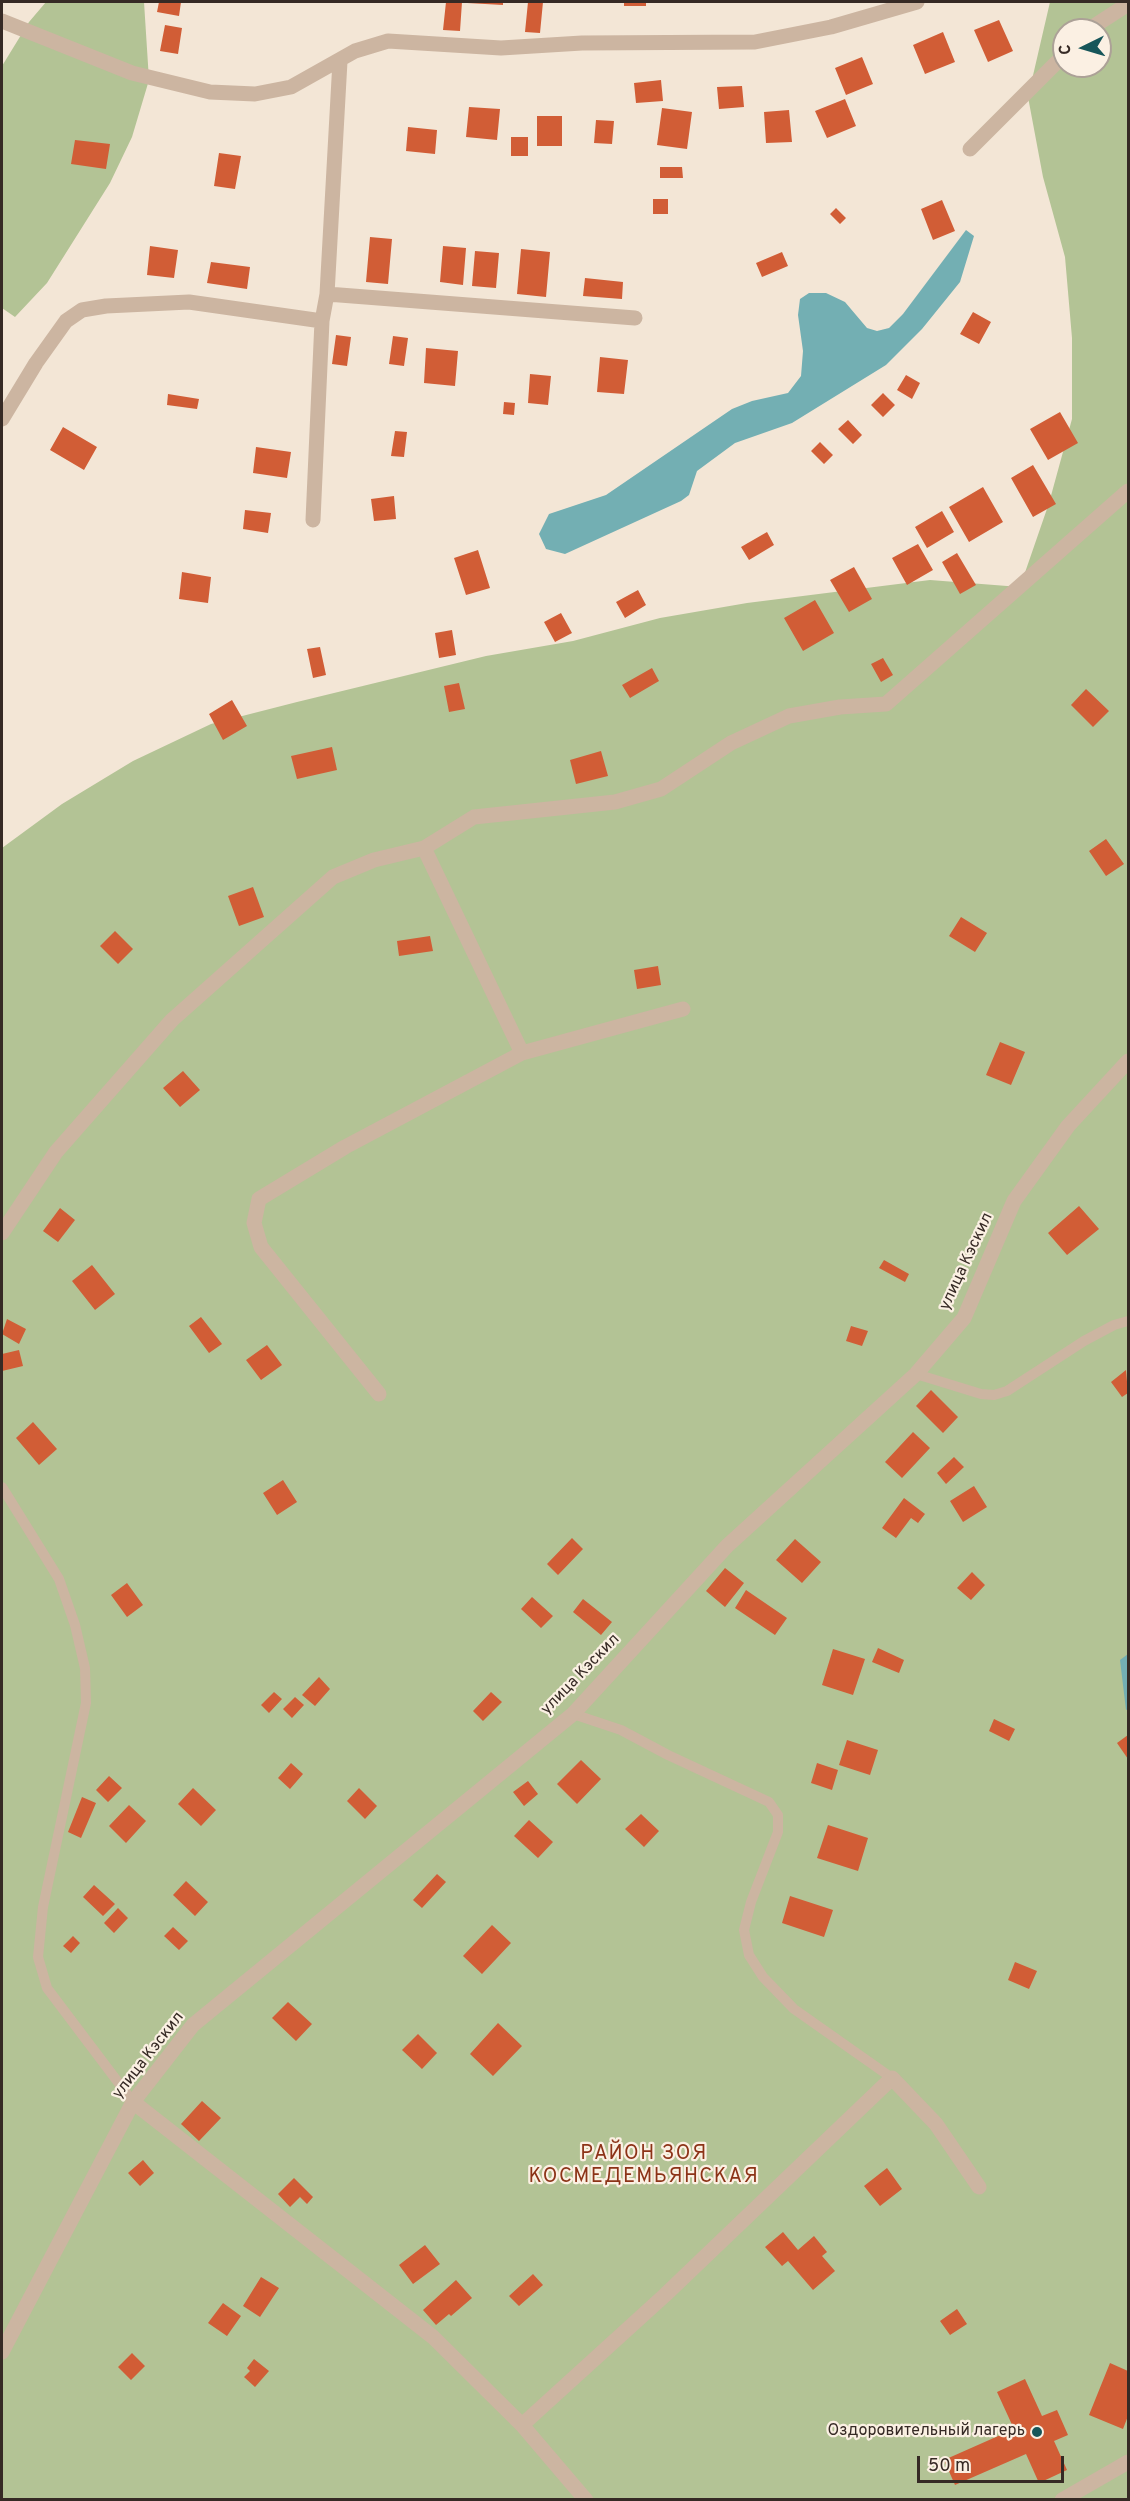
<!DOCTYPE html>
<meta charset="utf-8">
<style>
body{margin:0}
#map{position:relative;width:1130px;height:2501px;overflow:hidden;background:#f3e6d6;font-family:Overpass,sans-serif}
canvas{display:block}
.frame{position:absolute;inset:0;border:3px solid #362a25;pointer-events:none}
.north{position:absolute;left:1052px;top:18px;width:60px;height:60px;box-sizing:border-box;background:#fbf0e3;border:2px solid #aca197;border-radius:50%;rotate:265deg;font-size:16px;font-weight:700;line-height:24px;text-align:center;color:#362a25}
.north::after{content:'';display:block;margin:auto;width:21px;height:27px;background:#17565a;clip-path:polygon(50% 0,100% 100%,50% 72%,0 100%)}
.scale{position:absolute;left:917px;top:2456px;width:147px;height:27px;box-sizing:border-box;border:3px solid #362a25;border-top:0;padding-left:8px;font-size:18px;line-height:21px;white-space:nowrap;color:#362a25;-webkit-text-stroke:4px #fbf0e3;paint-order:stroke}
</style>
<div id="map">
<canvas width="1130" height="2501"></canvas>
<div class="frame"></div>
<div class="north">С</div>
<div class="scale">50 m</div>
</div>
<script>
const ctx = document.querySelector('canvas').getContext('2d');
ctx.lineJoin = 'round';
function fillPath(path, color) { ctx.fillStyle = color; ctx.fill(path, 'evenodd'); }
const toPath = rows => new Path2D(rows.map(r => 'M' + r).join(''));
function stroke(path, color, width, dash) { ctx.strokeStyle = color; ctx.lineWidth = width; ctx.lineCap = dash ? 'butt' : 'round'; ctx.setLineDash(dash || []); ctx.stroke(path); }
function write(font, color, halo, rows, align = 'center') {
  ctx.font = font + ' Overpass,sans-serif'; ctx.lineWidth = 4.5; ctx.setLineDash([]); ctx.textBaseline = 'middle'; ctx.strokeStyle = halo; ctx.fillStyle = color; for (const [text, x, y, turn = 0] of rows) {
    ctx.save(); ctx.translate(x, y); ctx.rotate((+turn || 0) * Math.PI / 180); ctx.textAlign = isNaN(turn) ? turn : align; if (halo) ctx.strokeText(text, 0, 0); ctx.fillText(text, 0, 0); ctx.restore();
  }
}
const green = toPath([
 [46,2,144,2,149,80,132,137,110,183,47,283,15,317,2,308,2,66,29,22],
 [1050,2,1128,2,1128,2499,2,2499,2,848,62,804,133,761,211,724,297,702,486,656,573,641,660,618,747,603,930,580,1020,587,1049,503,1072,419,1072,338,1065,257,1043,177,1028,97],
 [1064,30,1100,30,1100,66,1064,66]
]);
const water = toPath([
 [966,230,974,236,960,282,922,329,886,365,792,423,735,443,697,471,689,495,681,501,565,554,546,549,539,534,549,514,606,495,732,409,752,401,788,393,801,376,803,351,798,315,800,299,809,293,826,293,845,302,867,328,877,331,889,328,903,314],
 [1128,1654,1128,1709,1126,1710,1120,1660]
]);
const building = toPath([
 [159,2,181,2,179,16,157,12],
 [446,2,462,2,460,31,443,30],
 [467,2,503,2,503,5,467,3],
 [528,2,543,2,540,33,525,32],
 [624,2,646,2,646,6,624,6],
 [999,20,1013,51,988,62,974,30],
 [165,25,182,28,178,54,160,51],
 [943,32,955,62,925,74,913,45],
 [862,57,873,84,846,95,835,68],
 [661,80,663,101,636,103,634,83],
 [742,86,744,107,719,109,717,87],
 [845,99,856,126,827,138,815,111],
 [469,107,500,109,497,140,466,137],
 [662,108,692,112,687,149,657,145],
 [789,110,792,142,766,143,764,112],
 [537,116,562,116,562,146,537,146],
 [596,120,614,121,612,144,594,143],
 [408,127,437,130,435,154,406,151],
 [511,137,528,137,528,156,511,156],
 [75,140,110,144,106,169,71,164],
 [219,153,241,156,235,189,214,186],
 [660,167,682,167,683,178,660,178],
 [653,199,668,199,668,214,653,214],
 [942,200,955,231,933,240,921,209],
 [836,208,846,218,840,224,830,214],
 [370,237,392,239,388,284,366,282],
 [150,246,178,250,174,278,147,275],
 [443,246,466,248,463,285,440,282],
 [521,249,550,252,546,297,517,294],
 [475,251,499,253,496,288,472,286],
 [782,252,788,266,762,277,756,263],
 [211,262,250,267,247,289,207,283],
 [585,278,623,282,622,299,583,296],
 [973,312,991,322,979,344,960,334],
 [336,335,351,337,347,366,332,364],
 [393,336,408,338,404,366,389,364],
 [426,348,458,351,455,386,424,383],
 [600,357,628,360,624,394,597,392],
 [530,374,551,376,548,405,528,403],
 [906,375,920,383,912,399,897,390],
 [883,393,895,405,883,417,871,405],
 [168,394,199,399,197,409,167,405],
 [504,402,515,403,514,415,503,414],
 [1060,412,1078,443,1048,460,1030,429],
 [848,420,862,435,853,444,838,429],
 [63,427,97,447,84,470,50,450],
 [395,431,407,432,404,457,391,456],
 [820,442,833,455,824,464,811,451],
 [256,447,291,452,287,478,253,473],
 [1033,465,1056,504,1033,517,1011,478],
 [983,487,1003,522,969,542,949,507],
 [394,496,396,519,374,521,371,499],
 [245,510,271,513,268,533,243,529],
 [942,511,954,532,927,548,915,527],
 [767,532,774,545,749,560,741,547],
 [918,544,933,570,907,585,892,558],
 [478,550,490,588,466,595,454,558],
 [957,553,976,585,960,594,942,562],
 [854,567,872,599,849,612,830,580],
 [182,572,211,577,208,603,179,599],
 [638,590,646,605,625,618,616,602],
 [815,600,834,633,803,651,784,618],
 [561,613,572,633,555,642,544,622],
 [452,630,456,655,439,658,435,633],
 [320,647,326,675,313,678,307,649],
 [883,658,893,675,881,682,871,664],
 [652,668,659,681,630,698,622,685],
 [459,683,465,709,449,712,444,686],
 [1086,689,1109,711,1093,727,1071,705],
 [232,700,247,726,223,740,209,714],
 [332,747,337,770,297,779,291,756],
 [601,751,608,776,576,784,570,760],
 [1106,839,1124,864,1106,876,1089,851],
 [253,887,264,917,239,926,228,896],
 [961,917,987,933,975,952,949,936],
 [115,931,133,949,118,964,100,946],
 [430,936,433,951,399,956,397,941],
 [658,966,661,985,637,989,634,970],
 [1000,1042,1025,1052,1011,1085,986,1075],
 [183,1071,200,1090,180,1107,163,1088],
 [1079,1206,1099,1229,1067,1255,1048,1233],
 [60,1208,75,1220,58,1242,43,1231],
 [884,1260,909,1274,905,1282,879,1268],
 [92,1265,115,1294,95,1310,72,1281],
 [201,1317,222,1344,209,1353,189,1326],
 [7,1319,26,1329,19,1344,2,1334],
 [851,1326,868,1331,862,1346,846,1341],
 [267,1345,282,1365,261,1380,246,1360],
 [19,1350,23,1366,2,1371,2,1354],
 [1126,1370,1128,1393,1122,1397,1111,1382],
 [931,1390,958,1417,943,1433,916,1406],
 [33,1422,57,1449,39,1465,16,1438],
 [913,1432,930,1448,902,1478,885,1462],
 [954,1457,964,1467,946,1484,937,1473],
 [283,1480,297,1502,277,1515,263,1493],
 [974,1486,987,1507,963,1522,950,1501],
 [904,1498,925,1514,918,1523,911,1518,896,1538,882,1528],
 [572,1538,583,1549,558,1575,547,1564],
 [795,1539,821,1562,802,1583,776,1560],
 [725,1568,744,1583,725,1607,706,1591],
 [972,1572,985,1585,971,1600,957,1588],
 [127,1583,143,1605,127,1617,111,1595],
 [746,1590,787,1618,775,1635,735,1608],
 [532,1597,553,1616,541,1628,521,1609],
 [583,1599,612,1622,601,1635,573,1612],
 [878,1648,904,1660,899,1673,872,1662],
 [833,1649,865,1659,853,1695,822,1685],
 [319,1677,330,1689,315,1706,302,1695],
 [274,1692,282,1699,269,1713,261,1705],
 [491,1692,502,1702,483,1721,473,1711],
 [295,1697,304,1705,292,1718,283,1709],
 [994,1719,1015,1729,1009,1741,989,1731],
 [1128,1735,1128,1759,1117,1743],
 [847,1740,878,1750,870,1775,839,1765],
 [581,1760,601,1779,577,1804,557,1784],
 [291,1763,303,1774,290,1789,278,1778],
 [817,1763,838,1770,832,1790,811,1783],
 [109,1776,122,1788,108,1802,96,1790],
 [528,1781,538,1794,524,1806,513,1792],
 [193,1788,216,1810,201,1826,178,1804],
 [359,1788,377,1806,365,1819,347,1801],
 [82,1797,96,1803,81,1838,68,1832],
 [129,1805,146,1821,126,1843,109,1826],
 [641,1814,659,1831,644,1847,625,1829],
 [529,1820,553,1842,538,1858,514,1836],
 [828,1825,868,1838,858,1871,817,1858],
 [437,1874,446,1882,422,1908,413,1900],
 [186,1881,208,1902,195,1916,173,1895],
 [94,1885,115,1904,103,1916,83,1897],
 [790,1896,833,1910,824,1937,782,1923],
 [118,1908,128,1918,114,1933,104,1923],
 [492,1925,511,1943,482,1974,463,1956],
 [173,1927,188,1941,179,1950,164,1936],
 [73,1936,80,1943,71,1953,63,1946],
 [1015,1962,1037,1971,1029,1989,1008,1980],
 [288,2002,312,2024,296,2041,272,2018],
 [498,2023,522,2046,493,2076,470,2054],
 [418,2034,437,2053,422,2069,402,2050],
 [202,2101,221,2118,199,2141,181,2124],
 [143,2160,154,2173,140,2186,128,2173],
 [887,2168,902,2189,880,2206,864,2186],
 [294,2178,313,2197,307,2204,300,2197,290,2207,278,2194],
 [783,2232,798,2250,814,2236,827,2252,822,2256,835,2271,813,2290,788,2261,782,2266,765,2247],
 [425,2245,440,2264,413,2284,399,2265],
 [533,2274,543,2285,519,2306,509,2296],
 [261,2277,279,2288,260,2317,243,2306],
 [456,2280,472,2298,451,2316,449,2314,436,2325,423,2310],
 [223,2303,241,2316,227,2336,208,2323],
 [957,2309,967,2324,950,2335,940,2321],
 [132,2353,145,2366,131,2380,118,2367],
 [254,2359,269,2371,255,2387,244,2377,250,2371,247,2368],
 [1110,2363,1128,2371,1128,2416,1123,2429,1089,2415],
 [1025,2379,1042,2416,1057,2410,1068,2435,1054,2441,1067,2470,1039,2483,1026,2454,955,2485,944,2460,1014,2429,997,2392]
]);
const service = toPath([
 [916,1374,981,1394,994,1395,1007,1391,1084,1341,1114,1325,1128,1321],
 [2,1487,59,1579,75,1625,85,1668,86,1703,43,1907,38,1957,47,1988,133,2102],
 [573,1714,621,1730,668,1755,769,1802,778,1815,778,1832,751,1902,744,1930,749,1955,763,1977,794,2009,892,2078]
]);
const minor = toPath([
 [2,21,132,73,210,92,255,94,291,87,355,51,388,41,501,48,582,43,755,42,831,27,917,2],
 [1088,30,1128,4],
 [970,149,1064,55],
 [327,294,635,318],
 [2,419,36,363,66,321,82,310,106,306,189,302,322,321],
 [313,520,322,321,327,294,340,61],
 [522,1053,683,1009],
 [2,1233,56,1152,172,1020,333,877,374,860,424,848,474,817,615,802,661,789,731,743,789,716,840,707,886,704,1128,491],
 [379,1394,261,1247,254,1223,259,1199,345,1147,522,1053,424,848],
 [133,2102,433,2337,522,2425,586,2500],
 [2,2352,133,2102,193,2025,573,1714,727,1546,916,1374,964,1318,1014,1201,1068,1126,1128,1061],
 [522,2425,665,2295,892,2078,936,2124,979,2187],
 [1062,2500,1128,2462]
]);
const markers = [
 [1037,2432,6,"#17565a"]
];
const streetNames = [
 ["улица Кэскил",967,1262,-65],
 ["улица Кэскил",581,1675,-46],
 ["улица Кэскил",149,2056,-52]
];
const poiNames = [
 ["Оздоровительный лагерь",1025,2432]
];
const quarterNames = [
 ["РАЙОН ЗОЯ",644,2155],
 ["КОСМЕДЕМЬЯНСКАЯ",644,2178]
];
fillPath(green, '#b3c395');
fillPath(water, '#73afb3');
fillPath(building, '#d15d36');
stroke(service, '#ccb5a1', 10);
stroke(minor, '#ccb5a1', 15);
for (const [x, y, r, color] of markers) { const dot = new Path2D(); dot.arc(x, y, r, 0, 2 * Math.PI); ctx.fillStyle = color; ctx.fill(dot); stroke(dot, '#fbf0e3', 2); }
write('16px', '#362a25', '#fbf0e3', streetNames);
write('16px', '#362a25', '#fbf0e3', poiNames, 'right');
ctx.letterSpacing = '1.5px';
write('20px', '#8c3317', '#fbf0e3', quarterNames);
ctx.letterSpacing = '0px';
</script>
